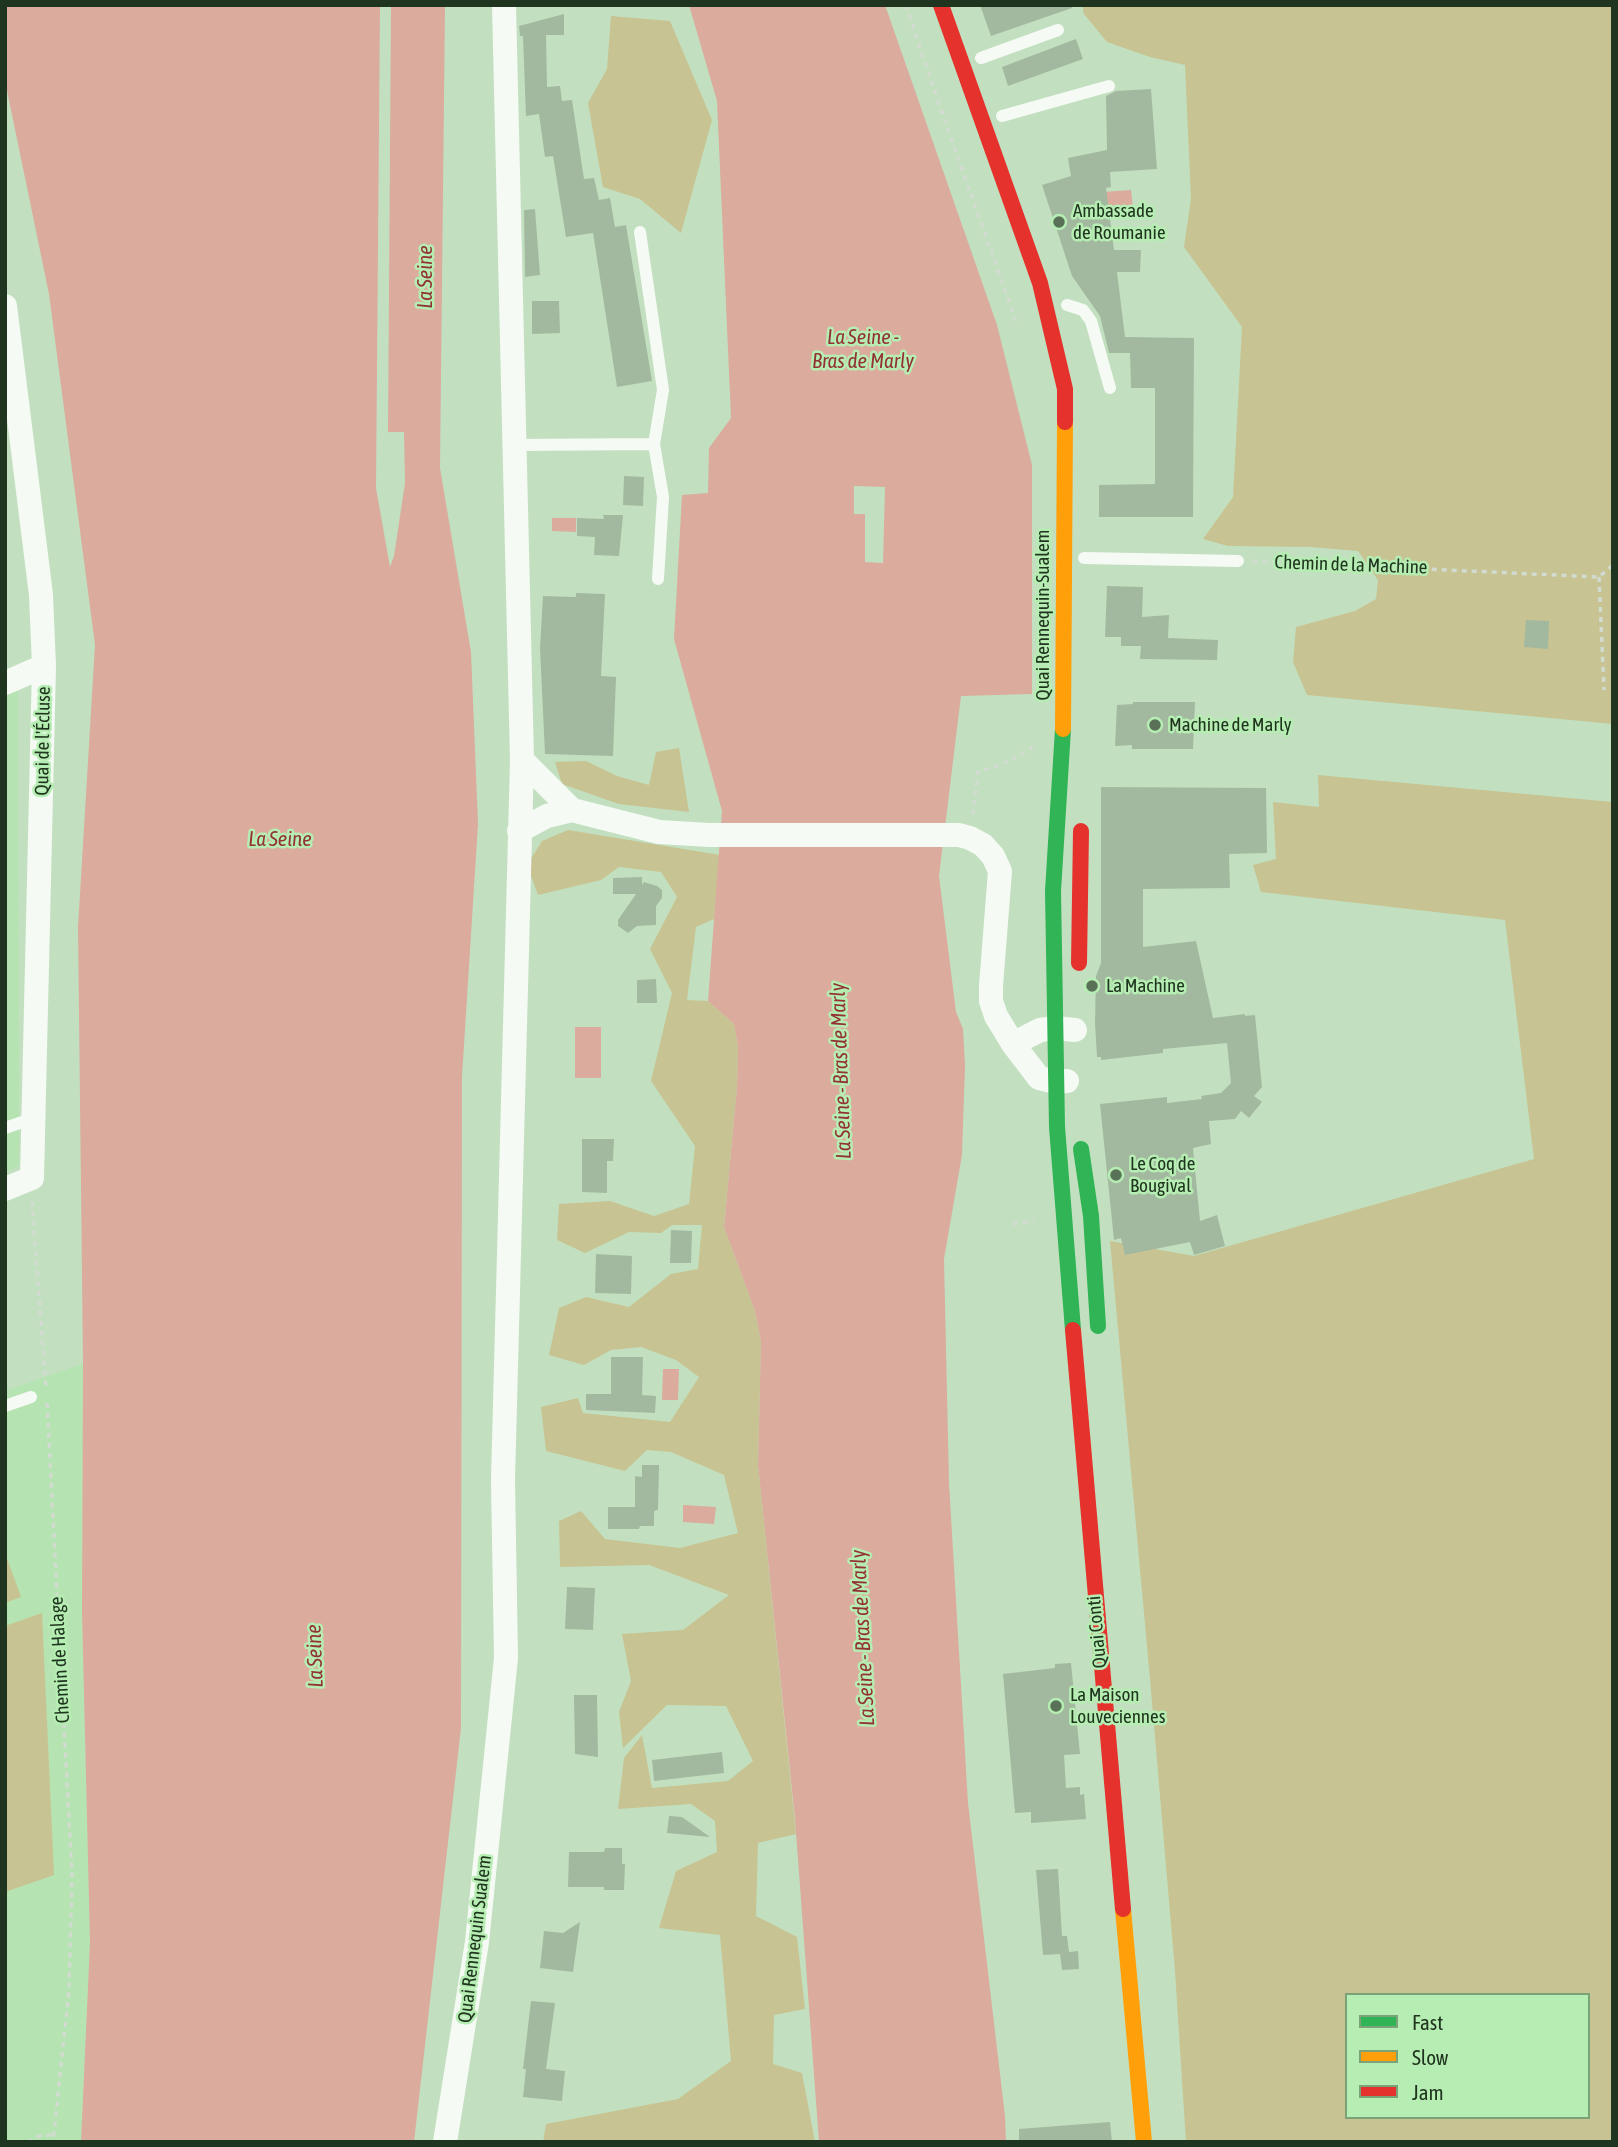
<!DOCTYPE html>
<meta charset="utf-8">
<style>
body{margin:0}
#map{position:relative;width:1618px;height:2147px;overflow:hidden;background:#c2e0bf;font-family:"Asap Condensed",sans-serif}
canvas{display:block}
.frame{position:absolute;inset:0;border:7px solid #20351f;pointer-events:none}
.legend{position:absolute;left:1345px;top:1993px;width:245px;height:126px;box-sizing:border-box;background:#b6edb2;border:2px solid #7aa377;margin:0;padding:9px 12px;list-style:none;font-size:21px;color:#20351f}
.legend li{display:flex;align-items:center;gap:14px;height:35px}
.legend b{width:35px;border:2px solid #7aa377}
</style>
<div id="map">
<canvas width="1618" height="2147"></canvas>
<div class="frame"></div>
<ul class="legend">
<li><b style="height:9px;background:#30b455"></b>Fast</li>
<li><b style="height:9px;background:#ff9f0a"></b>Slow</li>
<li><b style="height:9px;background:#e5322d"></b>Jam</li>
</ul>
</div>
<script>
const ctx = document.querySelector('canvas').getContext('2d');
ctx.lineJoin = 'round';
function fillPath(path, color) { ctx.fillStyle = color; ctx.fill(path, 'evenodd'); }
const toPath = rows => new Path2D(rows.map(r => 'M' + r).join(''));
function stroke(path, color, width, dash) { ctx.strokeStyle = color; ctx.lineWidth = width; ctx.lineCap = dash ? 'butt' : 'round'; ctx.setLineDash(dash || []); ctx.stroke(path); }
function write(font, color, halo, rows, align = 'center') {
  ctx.font = font + ' "Asap Condensed",sans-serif'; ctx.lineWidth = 5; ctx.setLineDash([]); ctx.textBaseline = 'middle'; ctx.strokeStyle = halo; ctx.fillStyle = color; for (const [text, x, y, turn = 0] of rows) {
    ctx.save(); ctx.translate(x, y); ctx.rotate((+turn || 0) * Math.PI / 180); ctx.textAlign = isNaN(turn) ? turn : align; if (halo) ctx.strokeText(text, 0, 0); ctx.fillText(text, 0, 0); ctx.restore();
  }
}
const built = toPath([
 [18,690,19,1166,5,1172,5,696],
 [83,1364,82,1612,90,1942,81,2142,5,2142,5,1391]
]);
const green = toPath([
 [1082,5,1613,5,1613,724,1307,695,1293,662,1296,627,1355,611,1376,599,1378,580,1358,551,1310,547,1228,546,1203,539,1233,497,1242,327,1184,247,1191,199,1185,65,1150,57,1107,42,1084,14],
 [611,16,670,21,712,120,681,233,640,199,603,187,588,103,607,69],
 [679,748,689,812,619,804,562,784,555,762,586,761,617,776,649,785,656,752],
 [1318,775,1613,802,1613,2142,1186,2142,1175,1971,1150,1679,1110,1241,1194,1256,1534,1159,1505,920,1261,892,1253,865,1276,859,1273,802,1319,807],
 [1347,1995,1588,1995,1588,2117,1347,2117],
 [568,830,720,855,714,919,696,927,687,1000,708,1001,734,1024,738,1047,737,1087,724,1227,755,1311,761,1342,758,1465,796,1834,758,1843,756,1916,797,1937,805,2009,774,2015,773,2064,802,2073,815,2142,543,2142,546,2124,678,2099,731,2061,720,1935,659,1928,676,1871,717,1852,715,1821,691,1804,618,1809,624,1758,642,1735,652,1788,728,1781,753,1761,726,1706,667,1705,623,1748,619,1712,631,1681,622,1634,683,1630,729,1595,649,1565,560,1567,559,1521,581,1511,605,1539,680,1548,738,1533,724,1475,671,1452,647,1450,625,1471,546,1451,541,1407,578,1398,583,1413,670,1422,699,1377,676,1360,641,1347,611,1350,584,1365,549,1355,559,1308,586,1297,629,1307,671,1274,698,1269,702,1225,672,1225,661,1233,629,1232,585,1253,557,1240,559,1204,610,1201,654,1216,689,1204,695,1146,651,1081,672,993,650,949,677,897,661,872,619,867,601,880,538,895,527,865,542,841],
 [5,1553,21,1597,5,1603],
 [42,1613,54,1875,5,1892,5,1626]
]);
const water = toPath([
 [5,5,380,5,376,488,390,567,394,556,405,483,404,432,388,432,391,5,445,5,440,468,471,652,478,824,462,1077,461,1728,414,2142,81,2142,90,1942,82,1612,83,1364,78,927,95,645,49,294,5,81],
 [689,5,885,5,997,325,1032,465,1032,694,961,696,939,876,956,1012,963,1029,965,1066,962,1155,944,1259,949,1483,968,1803,1005,2116,1006,2142,819,2142,795,1819,758,1465,761,1342,755,1311,724,1227,737,1087,738,1047,734,1024,708,1001,722,811,674,639,682,495,708,493,709,448,731,418,717,101],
 [854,486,885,487,883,563,865,562,865,514,854,514],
 [1131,190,1133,208,1104,210,1103,192],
 [552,518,576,518,576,532,552,531],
 [575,1027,601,1027,601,1078,575,1078],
 [663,1369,679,1369,678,1400,662,1400],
 [683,1505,716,1507,714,1524,683,1522]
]);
const building = toPath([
 [980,5,1072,5,1072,8,991,36],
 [564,14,564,35,546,35,547,87,560,86,562,101,572,100,584,179,594,178,599,200,610,198,615,227,626,225,652,381,617,387,593,233,566,237,553,156,545,157,539,114,526,116,523,36,520,36,519,26],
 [1076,39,1083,59,1008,86,1002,67],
 [1151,89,1157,169,1110,172,1111,187,1106,188,1114,250,1141,250,1140,272,1117,272,1125,337,1194,338,1193,517,1099,517,1099,485,1155,484,1155,388,1131,388,1130,353,1109,353,1100,316,1072,276,1042,185,1071,176,1068,158,1107,150,1106,96,1116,91],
 [535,209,540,275,525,277,524,210],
 [532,301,559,301,560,333,532,334],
 [624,476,644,477,643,506,623,505],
 [603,515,623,515,619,556,594,555,595,537,577,536,577,518,604,519],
 [1107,586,1143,587,1142,617,1169,615,1168,638,1218,640,1217,660,1140,659,1141,646,1121,646,1121,637,1105,637],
 [576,593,605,594,601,676,616,677,613,756,545,754,540,648,543,596,576,597],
 [1526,620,1549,621,1548,649,1524,647],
 [1133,702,1195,702,1193,749,1132,749,1132,745,1115,746,1117,705,1133,704],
 [1101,787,1266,788,1267,853,1229,854,1230,888,1143,889,1143,947,1196,941,1213,1018,1245,1014,1245,1016,1255,1015,1262,1087,1254,1096,1262,1102,1249,1118,1241,1111,1235,1119,1209,1121,1211,1144,1193,1148,1200,1221,1217,1215,1225,1246,1194,1255,1190,1242,1125,1255,1121,1238,1114,1240,1100,1104,1167,1097,1167,1103,1202,1099,1201,1096,1221,1093,1231,1083,1227,1043,1163,1049,1163,1053,1101,1060,1101,1057,1097,1057,1095,1023,1096,976,1101,963],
 [642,877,642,885,644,882,657,886,662,890,662,898,656,906,656,925,637,926,628,933,618,926,618,920,636,894,613,894,613,878],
 [656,979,657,1003,637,1003,637,980],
 [582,1139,614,1139,613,1161,607,1161,607,1193,582,1192],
 [671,1230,692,1231,691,1263,670,1263],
 [596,1254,632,1256,631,1294,595,1293],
 [611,1357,643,1357,642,1395,656,1396,655,1413,586,1410,586,1394,611,1394],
 [642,1465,659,1465,658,1510,654,1511,654,1526,640,1526,639,1529,608,1529,608,1507,635,1507,635,1476,642,1477],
 [567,1587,595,1588,593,1630,565,1629],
 [1071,1663,1080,1754,1064,1755,1066,1788,1080,1787,1080,1795,1084,1794,1086,1819,1031,1823,1031,1812,1015,1813,1003,1674,1055,1668,1055,1664],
 [574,1695,597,1695,598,1757,575,1754],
 [722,1752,724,1773,654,1781,652,1760],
 [669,1816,682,1817,710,1837,667,1833],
 [605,1848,622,1848,622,1864,625,1864,624,1890,604,1890,604,1887,568,1887,569,1852,604,1852],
 [1058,1869,1062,1936,1067,1936,1069,1952,1078,1951,1079,1969,1062,1970,1060,1954,1043,1955,1036,1870],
 [580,1922,573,1972,540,1968,544,1931,563,1933],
 [531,2001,555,2003,546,2069,565,2071,562,2101,523,2097,526,2069,523,2069],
 [1110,2122,1112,2142,1019,2142,1019,2129]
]);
const path = toPath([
 [906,5,940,107,1017,324],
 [1252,561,1599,577,1613,565],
 [1599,577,1604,690],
 [973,815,978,772,1003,764,1033,747],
 [32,1201,46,1389],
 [1013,1224,1035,1221],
 [47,1403,72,1877,69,1990,53,2142],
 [28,2142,42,2135,54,2135]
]);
const lane = toPath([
 [981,58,1058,30],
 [1002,116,1109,86],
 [640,232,663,390,654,444,663,497,658,579],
 [1067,305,1083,310,1091,321,1110,388],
 [513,445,654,444],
 [1084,558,1238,561],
 [5,1128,34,1118],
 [5,1406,31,1397]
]);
const street = toPath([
 [5,306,41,595,44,666,32,1178,5,1189],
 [5,683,44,666],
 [522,760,572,810],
 [519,831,547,816,572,810,659,832,709,835,959,835,970,838,983,845,993,856,1000,871,991,986,991,1001,996,1016,1013,1044,1039,1078,1056,1082,1067,1081],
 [1013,1044,1040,1030,1055,1028,1075,1030],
 [445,2142,477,1942,506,1658,503,1480,522,760,504,5]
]);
const fast = toPath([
 [1063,729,1053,891,1057,1127,1073,1330],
 [1081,1149,1091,1216,1098,1326]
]);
const slow = toPath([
 [1063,729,1065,422],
 [1123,1909,1144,2142]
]);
const jam = toPath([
 [941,5,1040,283,1065,389,1065,422],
 [1079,963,1081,831],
 [1073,1330,1123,1909]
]);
const markers = [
 [1059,222,7,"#597157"],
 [1155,725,7,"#597157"],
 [1092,986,7,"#597157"],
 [1116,1175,7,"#597157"],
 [1056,1706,7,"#597157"]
];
const poiNames = [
 ["Ambassade",1073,211],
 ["de Roumanie",1073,233],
 ["Machine de Marly",1169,725],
 ["La Machine",1106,986],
 ["Le Coq de",1130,1164],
 ["Bougival",1130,1186],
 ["La Maison",1070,1695],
 ["Louveciennes",1070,1717]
];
const streetNames = [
 ["Chemin de la Machine",1351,565,2],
 ["Quai Rennequin-Sualem",1043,615,-90],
 ["Quai de l'Écluse",43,741,-89],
 ["Quai Conti",1097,1632,-95],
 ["Chemin de Halage",60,1660,-93],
 ["Quai Rennequin Sualem",475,1939,-83]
];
const waterNames = [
 ["La Seine",425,277,-90],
 ["La Seine -",863,337],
 ["Bras de Marly",863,361],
 ["La Seine",280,839],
 ["La Seine - Bras de Marly",841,1071,-92],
 ["La Seine - Bras de Marly",863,1638,-93],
 ["La Seine",315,1656,-92]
];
fillPath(built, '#b5e3b1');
fillPath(green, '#c8c392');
fillPath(water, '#dbab9e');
fillPath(building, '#a2b9a0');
stroke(path, '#d1dbd0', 3.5, [5, 5]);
stroke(lane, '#f6faf5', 12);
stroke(street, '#f6faf5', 24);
stroke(fast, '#30b455', 16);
stroke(slow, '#ff9f0a', 16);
stroke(jam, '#e5322d', 16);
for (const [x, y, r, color] of markers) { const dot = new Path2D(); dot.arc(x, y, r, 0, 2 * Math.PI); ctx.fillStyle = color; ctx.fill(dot); stroke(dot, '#b6edb2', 2.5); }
write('19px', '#20351f', '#b6edb2', poiNames, 'left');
write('19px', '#20351f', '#b6edb2', streetNames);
write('italic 21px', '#923234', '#b6edb2', waterNames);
</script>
